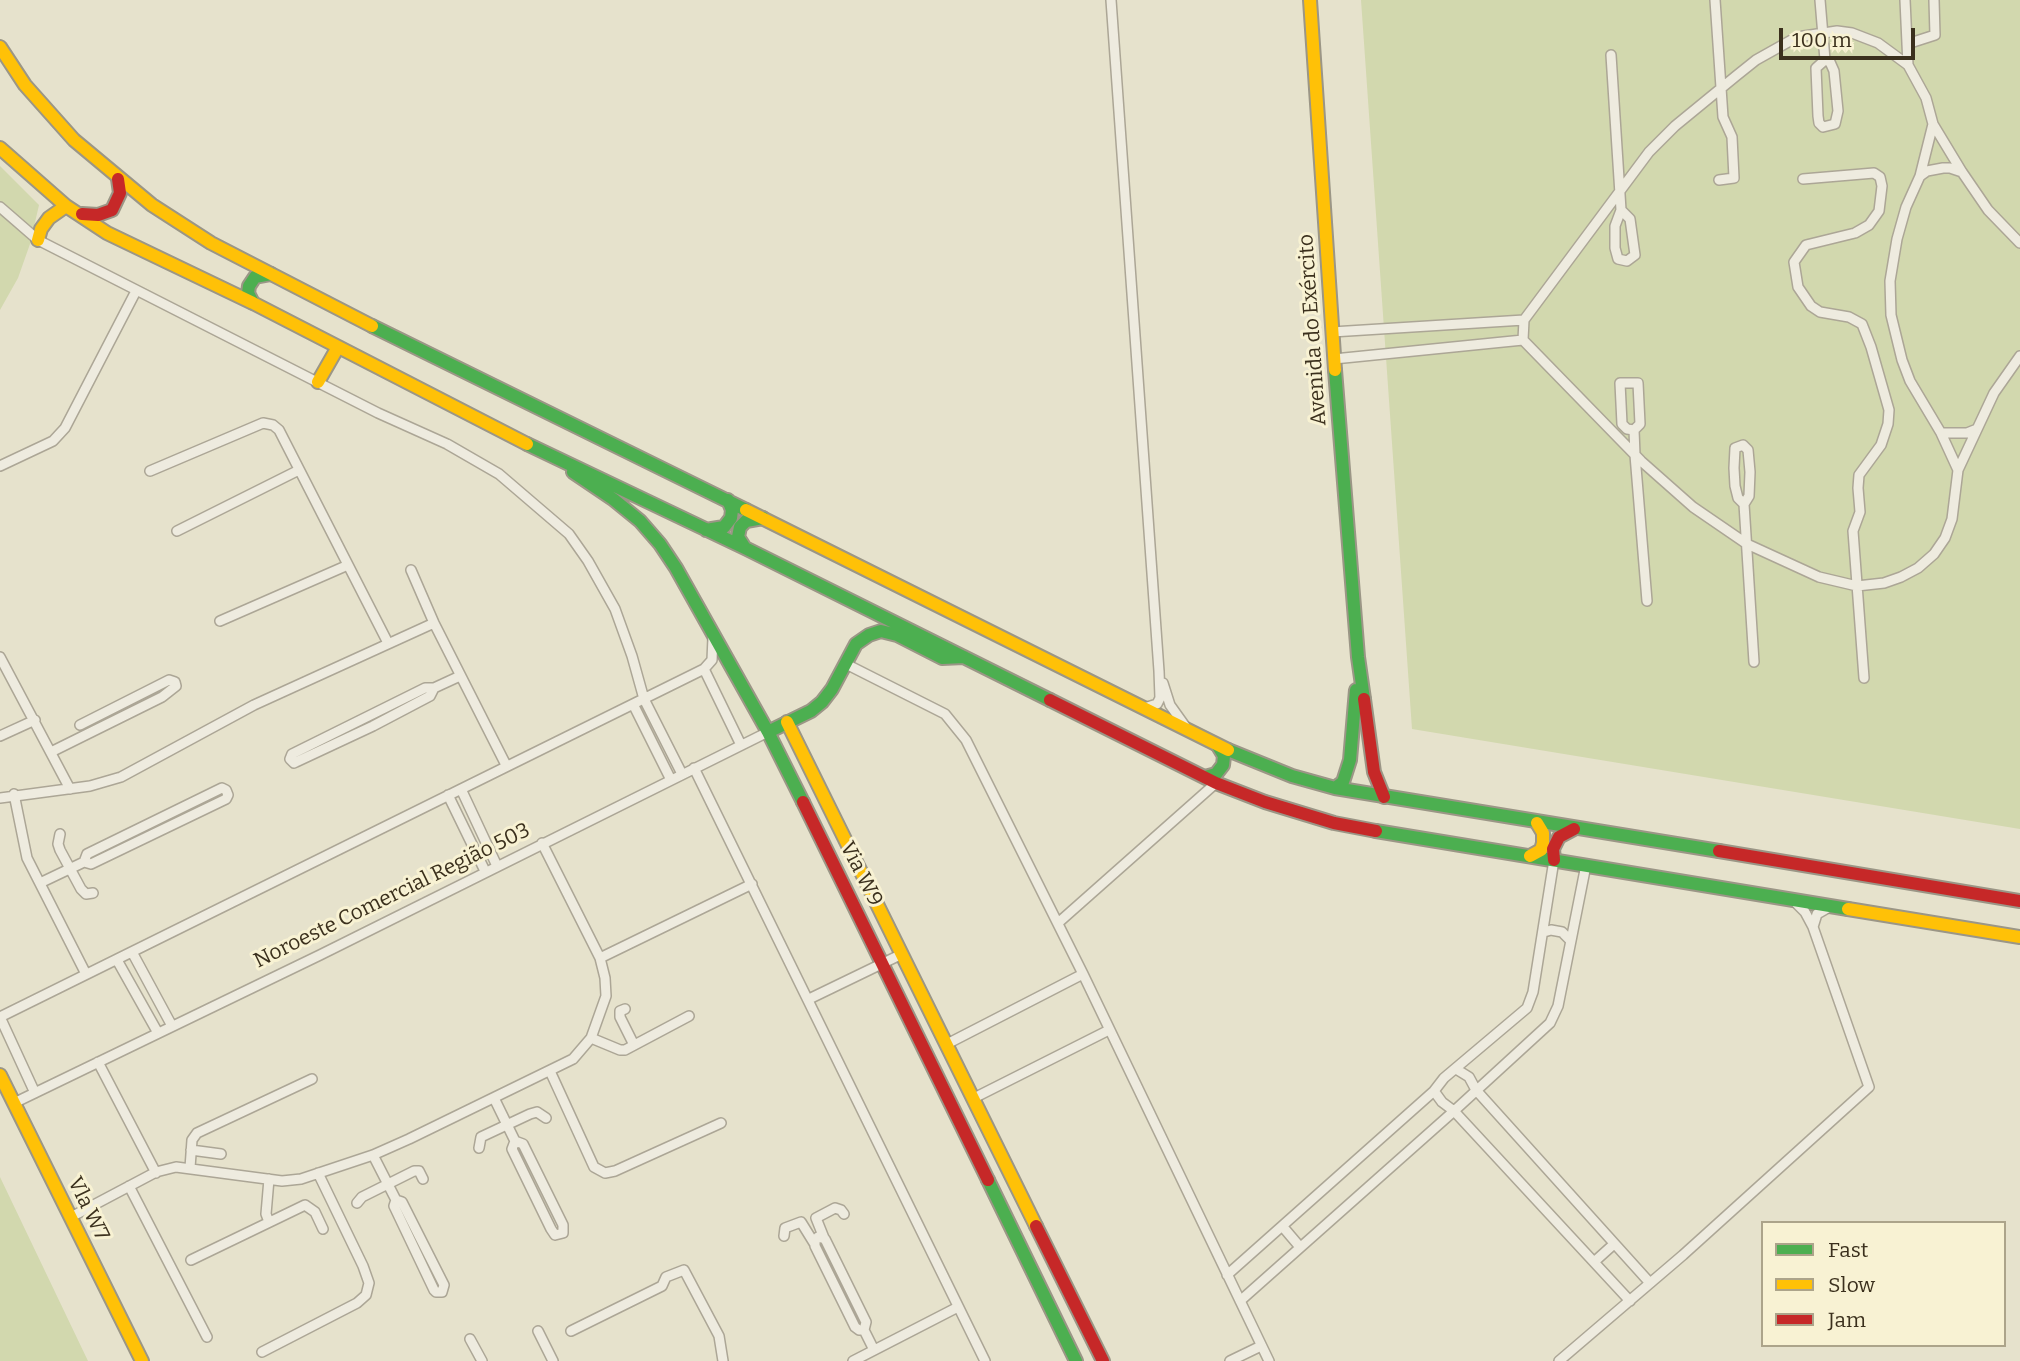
<!DOCTYPE html>
<meta charset="utf-8">
<style>
body{margin:0}
#map{position:relative;width:2020px;height:1361px;overflow:hidden;background:#e6e2cc;font-family:Bitter,serif}
canvas{display:block}
.legend{position:absolute;left:1761px;top:1221px;width:245px;height:126px;box-sizing:border-box;background:#f8f2d3;border:2px solid #aca48a;margin:0;padding:9px 12px;list-style:none;font-size:21px;color:#3b301d}
.legend li{display:flex;align-items:center;gap:14px;height:35px}
.legend b{width:35px;border:2px solid #aca48a}
.scale{position:absolute;left:1779px;top:28px;width:136px;height:32px;box-sizing:border-box;border:4px solid #3b301d;border-top:0;padding-left:9px;font-size:21px;line-height:24px;white-space:nowrap;color:#3b301d;-webkit-text-stroke:5px #f8f2d3;paint-order:stroke}
</style>
<div id="map">
<canvas width="2020" height="1361"></canvas>
<ul class="legend">
<li><b style="height:9px;background:#4caf50"></b>Fast</li>
<li><b style="height:9px;background:#ffc107"></b>Slow</li>
<li><b style="height:9px;background:#c62828"></b>Jam</li>
</ul>
<div class="scale">100 m</div>
</div>
<script>
const ctx = document.querySelector('canvas').getContext('2d');
ctx.lineJoin = 'round';
function fillPath(path, color) { ctx.fillStyle = color; ctx.fill(path, 'evenodd'); }
const toPath = rows => new Path2D(rows.map(r => 'M' + r).join(''));
function stroke(path, color, width, dash) { ctx.strokeStyle = color; ctx.lineWidth = width; ctx.lineCap = dash ? 'butt' : 'round'; ctx.setLineDash(dash || []); ctx.stroke(path); }
function write(font, color, halo, rows, align = 'center') {
  ctx.font = font + ' Bitter,serif'; ctx.lineWidth = 6; ctx.setLineDash([]); ctx.textBaseline = 'middle'; ctx.strokeStyle = halo; ctx.fillStyle = color; for (const [text, x, y, turn = 0] of rows) {
    ctx.save(); ctx.translate(x, y); ctx.rotate((+turn || 0) * Math.PI / 180); ctx.textAlign = isNaN(turn) ? turn : align; if (halo) ctx.strokeText(text, 0, 0); ctx.fillText(text, 0, 0); ctx.restore();
  }
}
const green = toPath([
 [1361,0,2020,0,2020,829,1412,729],
 [0,166,39,205,30,244,18,278,0,310],
 [0,1177,88,1361,0,1361]
]);
const street = toPath([
 [1111,0,1159,671,1160,698,1157,704,1144,708],
 [1715,0,1723,117,1732,137,1734,178,1719,180],
 [1820,0,1825,60,1830,62,1834,71,1838,111,1835,124,1823,127,1819,123,1818,116,1816,68,1825,60],
 [1905,0,1908,65],
 [1907,44,1935,35,1934,0],
 [1611,55,1621,210,1615,226,1615,248,1618,259,1627,261,1635,255,1630,219,1621,210],
 [1933,124,1920,176,1906,207,1897,239,1890,281,1891,315,1902,360,1910,381,1941,433,1958,470],
 [1920,176,1927,171,1943,168,1950,168,1962,172],
 [1803,179,1874,173,1880,177,1882,186,1879,211,1869,225,1855,233,1806,245,1794,262,1798,287,1811,306,1820,312,1849,317,1862,324,1871,347,1889,410,1888,424,1881,445,1859,475,1858,488,1860,512,1853,531,1864,678],
 [0,207,38,240,378,413,447,444,499,474,569,534,588,561,615,609,632,656,644,699,682,774],
 [2020,243,1988,210,1962,172,1933,124,1926,98,1908,65,1878,43,1852,33,1837,31,1797,37,1756,60,1736,76,1675,126,1649,152,1524,320,1523,340,1641,461,1693,507,1747,544,1819,577,1857,586,1884,583,1901,577,1918,568,1934,554,1945,538,1952,519,1958,470,1994,393,2020,356],
 [1332,332,1524,320],
 [1334,359,1523,340],
 [1634,430,1627,429,1622,424,1620,383,1638,383,1640,424,1634,430,1635,455,1647,601],
 [1941,433,1967,433,1977,429],
 [0,466,53,441,65,428,136,291],
 [150,471,263,423,273,425,279,430,388,643],
 [1744,504,1738,498,1735,486,1734,468,1735,448,1743,445,1748,450,1750,472,1749,496,1744,504,1754,662],
 [177,531,299,470],
 [411,570,434,623,506,765],
 [220,621,348,565],
 [0,657,70,789],
 [846,664,945,714,966,740,1083,974,1269,1361],
 [704,669,741,745],
 [1163,683,1170,705,1185,726],
 [434,688,430,696,373,726,296,762,294,763,290,759,292,754,425,688,434,688,460,676],
 [633,704,671,780],
 [0,736,35,720],
 [51,752,162,697,176,686,175,682,169,680,80,725],
 [694,768,985,1361],
 [461,789,497,866],
 [14,794,27,858,86,974],
 [448,795,485,871],
 [0,798,90,786,121,777,254,705,434,623],
 [60,834,58,844,60,850,81,889,86,894,93,893],
 [40,883,84,862,91,864,226,799,228,795,226,790,222,788,87,854,84,862],
 [1058,923,1216,783],
 [1813,927,1817,914,1831,906],
 [1544,932,1551,930,1562,932,1570,940],
 [132,952,172,1026],
 [600,958,752,884],
 [117,960,158,1033],
 [809,999,902,954],
 [625,1009,620,1011,620,1017,634,1045],
 [0,1017,704,669,712,660,713,637],
 [0,1017,35,1093],
 [591,1038,620,1050,625,1050,689,1016],
 [947,1044,1083,974],
 [98,1062,156,1173],
 [1456,1069,1469,1077,1476,1090,1650,1283],
 [550,1071,594,1167,605,1173,615,1171,721,1123],
 [1434,1091,1442,1102,1454,1111,1630,1301],
 [494,1098,515,1141,512,1149,551,1229,555,1235,563,1233,563,1225,523,1144,515,1141],
 [974,1098,1109,1030],
 [14,1103,320,955,768,732],
 [479,1148,481,1137,530,1114,537,1112,546,1118],
 [191,1150,221,1154],
 [373,1155,396,1200,394,1206,434,1290,436,1292,442,1292,444,1285,402,1202,396,1200],
 [190,1168,192,1140,197,1133,312,1079],
 [129,1186,207,1337],
 [357,1203,362,1197,414,1171,419,1171,423,1179],
 [71,1217,156,1172,176,1167,282,1181,301,1179,373,1155,409,1139,573,1059,591,1038,606,996,605,978,600,958,542,843],
 [269,1222,266,1214,269,1179],
 [1283,1227,1300,1247],
 [784,1236,785,1228,801,1222,814,1243],
 [824,1238,816,1218,835,1208,841,1210,844,1214],
 [191,1260,305,1205,315,1212,323,1229],
 [1594,1262,1614,1244],
 [1227,1275,1434,1091,1444,1078,1527,1008,1533,992,1554,860],
 [1240,1301,1454,1111,1550,1023,1558,1006,1586,865],
 [864,1330,859,1330,855,1327,815,1246,815,1240,818,1237,825,1239,866,1322,864,1330,874,1350],
 [538,1331,553,1361],
 [571,1331,662,1286,666,1277,684,1270,719,1336,723,1361],
 [470,1339,482,1361],
 [262,1352,357,1303,366,1295,369,1283,363,1266,318,1173],
 [853,1361,958,1307],
 [1230,1361,1261,1346],
 [1559,1361,1683,1255,1869,1087,1813,927,1805,912,1793,900]
]);
const fast = toPath([
 [253,303,248,293,249,286,255,277,271,274],
 [372,326,746,510],
 [1335,370,1358,657,1364,699],
 [527,444,745,548,1050,700],
 [573,472,613,499,640,521,660,544,676,568,768,732,803,802],
 [706,530,724,527,731,518,732,510,728,500],
 [745,548,738,537,740,527,746,521,763,518],
 [768,732,811,711,822,702,832,689,856,644,869,635,881,631,897,635,942,658,964,657],
 [1228,750,1292,776,1335,788,1719,851],
 [1205,777,1216,774,1223,765,1224,756,1218,746],
 [1335,788,1343,782,1350,760,1356,690],
 [1376,831,1848,909],
 [988,1180,1076,1361]
]);
const slow = toPath([
 [1310,0,1335,370],
 [0,47,25,85,74,140,152,205,211,243,372,326],
 [0,148,66,206,107,233,253,303,527,444],
 [38,240,41,229,49,218,66,206],
 [318,382,338,347],
 [746,510,1228,750],
 [787,722,1036,1226],
 [1530,856,1541,850,1543,843,1543,833,1537,823],
 [1848,909,2020,937],
 [0,1075,142,1361]
]);
const jam = toPath([
 [82,214,98,215,112,210,120,193,118,179],
 [1364,699,1374,772,1384,797],
 [1050,700,1216,783,1265,802,1334,823,1376,831],
 [803,802,988,1180],
 [1719,851,2020,901],
 [1554,860,1553,849,1559,837,1574,829],
 [1036,1226,1103,1361]
]);
const streetNames = [
 ["Avenida do Exército",1313,330,-94],
 ["Via W9",861,874,63],
 ["Noroeste Comercial Região 503",392,896,-26],
 ["Vla W7",88,1209,64]
];
fillPath(green, '#d2d8ae');
stroke(street, '#aca696', 12);
stroke(fast, '#9b9686', 16);
stroke(slow, '#9b9686', 16);
stroke(jam, '#9b9686', 16);
stroke(street, '#eeebdf', 9);
stroke(fast, '#4caf50', 12);
stroke(slow, '#ffc107', 12);
stroke(jam, '#c62828', 12);
write('21px', '#3b301d', '#f8f2d3', streetNames);
</script>
